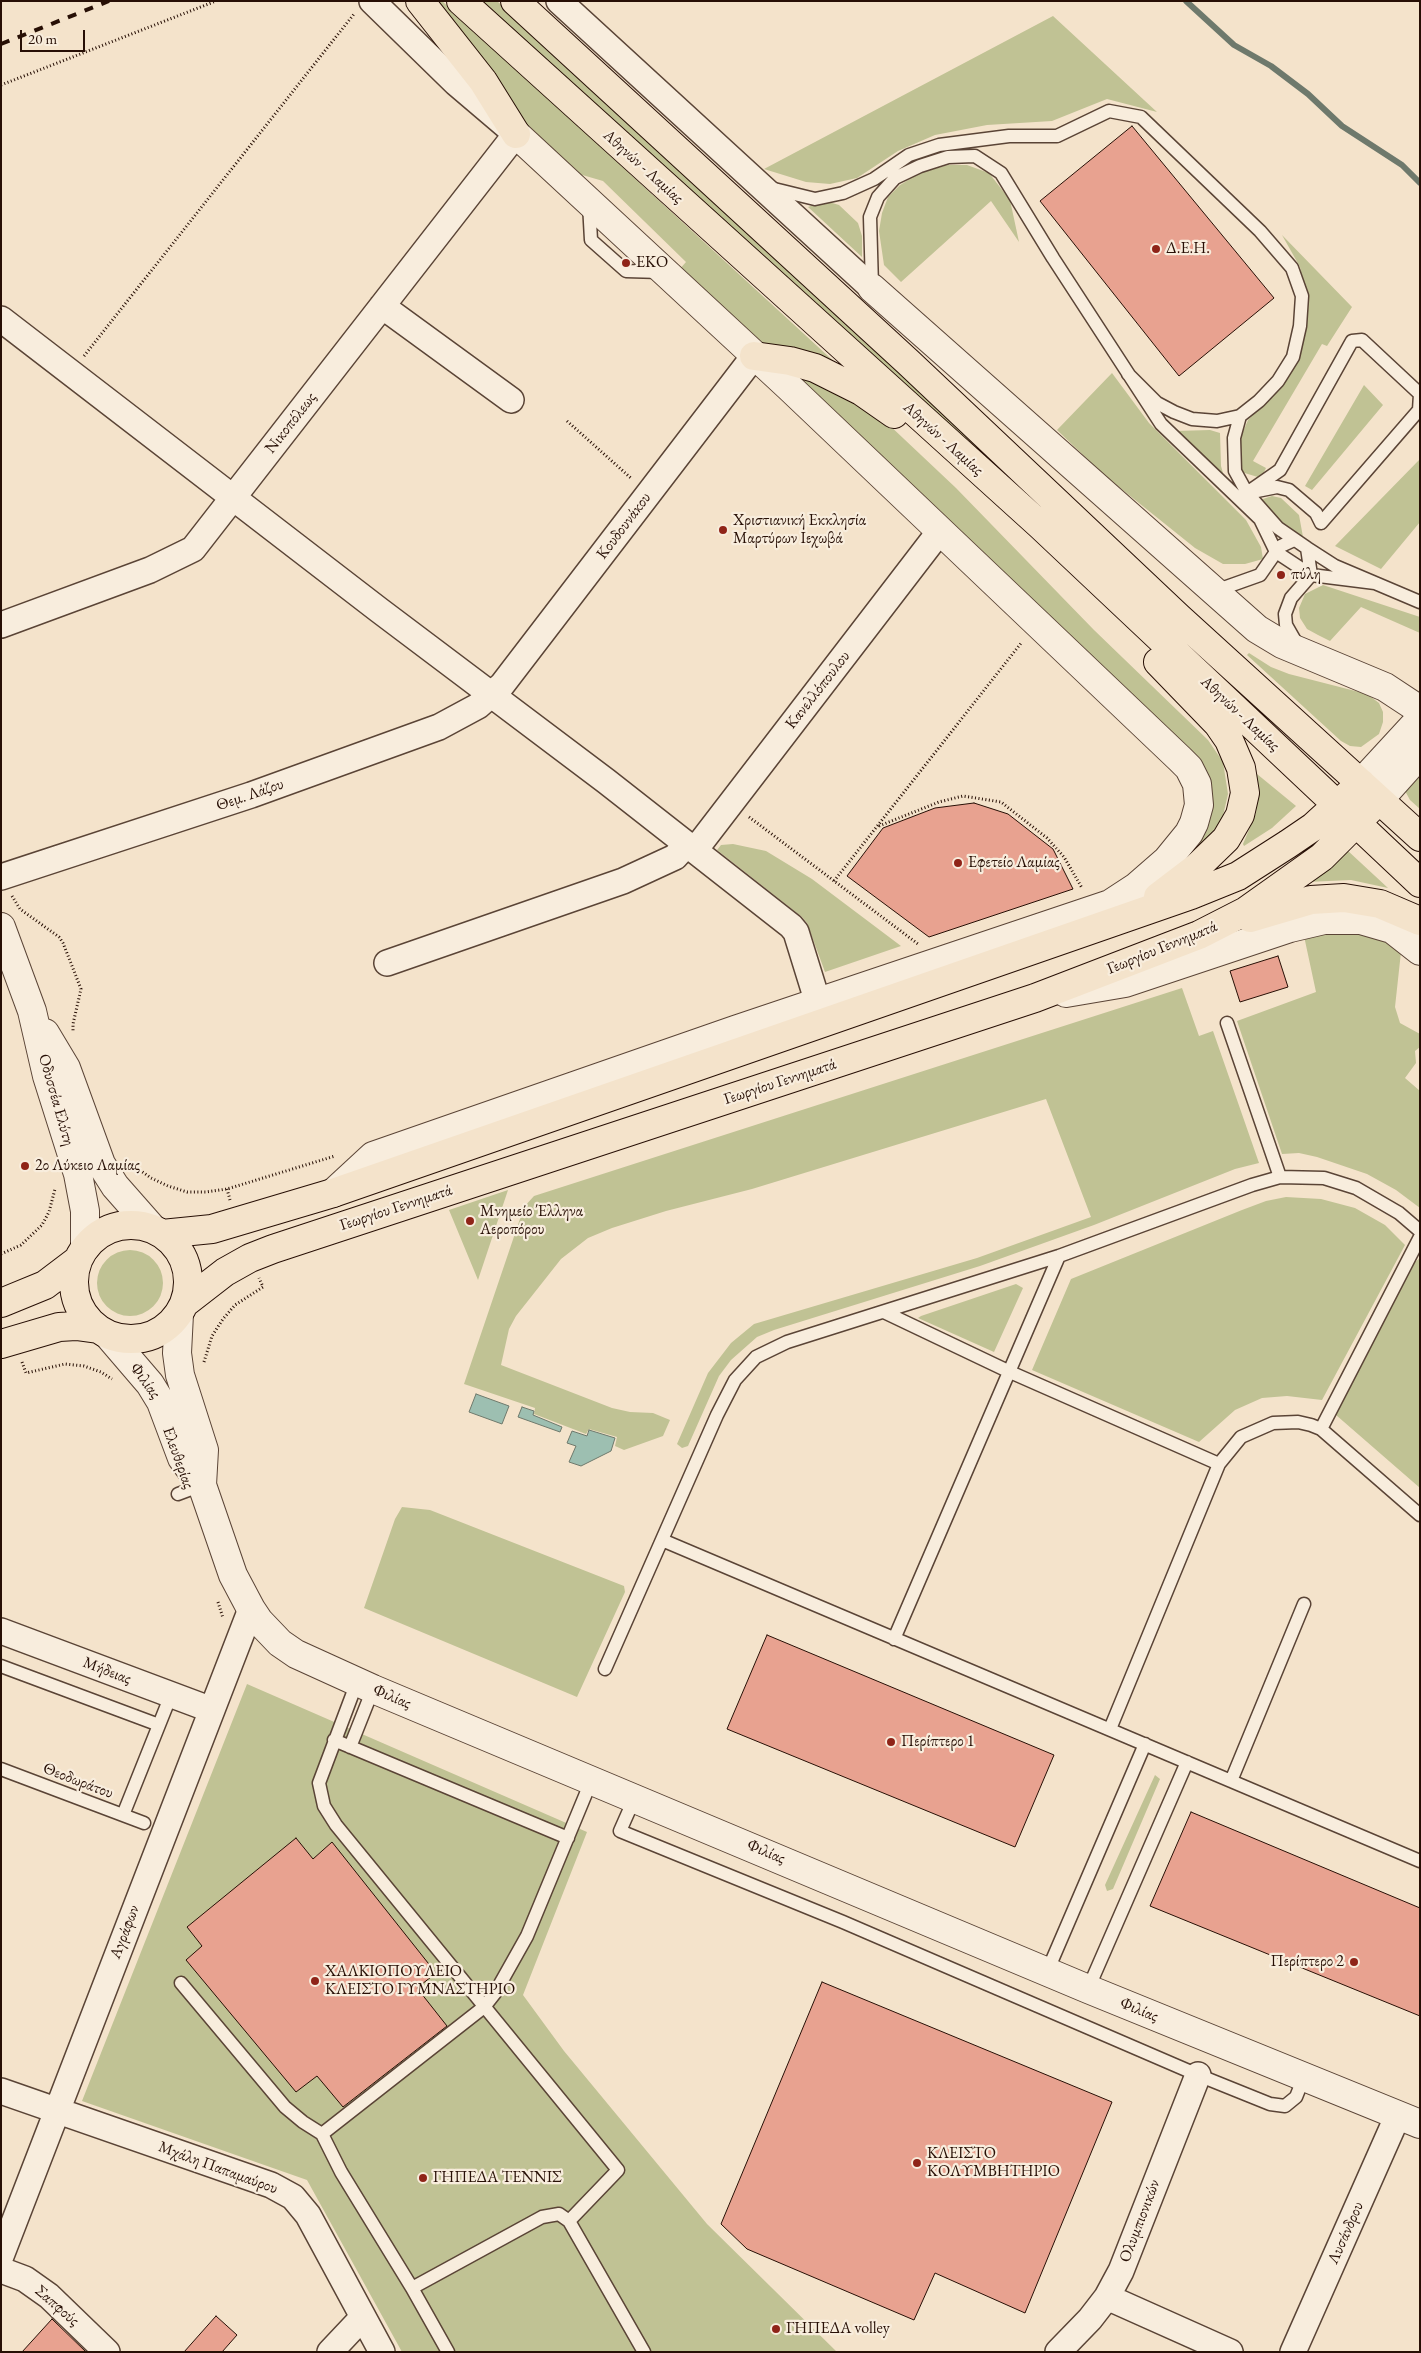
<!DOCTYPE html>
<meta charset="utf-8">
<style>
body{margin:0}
#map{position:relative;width:1421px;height:2353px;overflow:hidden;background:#f4e3cb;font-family:"EB Garamond",serif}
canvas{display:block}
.frame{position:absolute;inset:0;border:2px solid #270f05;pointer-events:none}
.scale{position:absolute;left:20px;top:30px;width:65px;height:22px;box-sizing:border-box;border:2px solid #270f05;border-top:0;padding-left:6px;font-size:15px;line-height:18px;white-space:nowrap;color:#270f05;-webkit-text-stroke:4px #f8eddd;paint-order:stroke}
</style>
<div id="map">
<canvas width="1421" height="2353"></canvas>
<div class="frame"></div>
<div class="scale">20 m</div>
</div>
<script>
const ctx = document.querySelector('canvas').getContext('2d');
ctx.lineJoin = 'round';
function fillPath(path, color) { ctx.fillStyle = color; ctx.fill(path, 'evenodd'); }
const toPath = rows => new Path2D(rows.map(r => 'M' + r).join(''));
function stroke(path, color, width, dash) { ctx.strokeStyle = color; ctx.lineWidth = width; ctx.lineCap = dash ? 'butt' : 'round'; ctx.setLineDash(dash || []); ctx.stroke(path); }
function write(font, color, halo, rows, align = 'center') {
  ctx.font = font + ' "EB Garamond",serif'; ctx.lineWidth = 4.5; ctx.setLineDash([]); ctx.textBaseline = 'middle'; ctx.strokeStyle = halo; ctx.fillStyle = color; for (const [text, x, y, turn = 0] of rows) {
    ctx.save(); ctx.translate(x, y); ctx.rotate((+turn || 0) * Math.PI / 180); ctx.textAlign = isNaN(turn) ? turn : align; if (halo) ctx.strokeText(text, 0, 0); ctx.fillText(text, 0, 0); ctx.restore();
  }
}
const green = toPath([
 [431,1,442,1,841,368,768,346,756,340,678,271,686,262,603,181,572,172,534,137],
 [479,1,497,1,1023,480,1014,490],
 [1053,16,1157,112,1107,99,1052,121,987,125,935,135,898,151,857,178,830,184,806,182,764,169],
 [948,165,967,165,989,173,1010,200,1019,242,991,201,901,282,884,265,879,231,882,213,888,197,900,185,920,173],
 [829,202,839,205,858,223,862,236,862,257,808,207,818,203],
 [1282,235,1352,307,1327,346,1322,344,1253,461,1266,468,1261,478,1238,471,1237,446,1248,420,1286,379,1306,297,1300,267],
 [790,369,802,371,886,422,956,488,1094,630,1208,740,1223,762,1228,794,1222,820,1209,839,1201,846,1188,854,1209,778,1199,761],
 [1112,373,1149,423,1246,520,1261,547,1263,559,1245,564,1223,564,1195,548,1104,475,1057,430],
 [1364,385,1383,405,1312,490,1305,486],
 [1210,430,1220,433,1221,466,1225,480,1175,431],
 [1420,459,1420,522,1381,569,1335,546],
 [1272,496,1281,498,1299,515,1303,537,1280,524,1256,497,1263,499],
 [1323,585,1420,617,1420,633,1361,607,1330,641,1318,635,1307,629,1300,618,1299,608,1305,594],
 [1249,653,1271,667,1289,674,1367,694,1379,703,1383,712,1383,722,1379,734,1361,747,1350,746,1341,741,1247,655],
 [1420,765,1420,809,1410,800,1404,789],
 [1257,774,1296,806,1272,828,1244,846,1243,844,1256,813,1258,793],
 [733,844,766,851,812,879,901,946,825,972,807,923,802,917,717,850,721,845],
 [1347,850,1388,888,1351,880,1307,882],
 [1343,932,1374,934,1391,939,1401,952,1395,1007,1400,1023,1420,1034,1420,1047,1415,1051,1416,1063,1405,1078,1420,1091,1420,1208,1396,1190,1367,1174,1317,1157,1299,1153,1282,1154,1237,1021,1316,992,1304,936],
 [1182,988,1199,1036,1213,1031,1259,1163,1235,1169,1094,1225,980,1266,774,1330,757,1337,731,1360,719,1376,688,1446,682,1448,677,1444,708,1373,731,1343,754,1324,977,1258,1091,1217,1046,1099,752,1189,666,1211,612,1228,588,1238,561,1259,516,1316,509,1329,501,1365,612,1408,630,1412,653,1413,670,1420,663,1436,624,1450,615,1446,617,1437,589,1429,586,1434,534,1414,535,1408,464,1384,524,1207,534,1196],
 [508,1190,478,1280,449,1210],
 [1286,1197,1321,1199,1355,1208,1385,1225,1405,1245,1322,1400,1287,1396,1262,1398,1235,1410,1199,1442,1032,1370,1071,1279,1242,1210,1266,1201],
 '97 1283a33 33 0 1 1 66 0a33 33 0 1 1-66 0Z',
 [1420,1258,1420,1488,1336,1415,1415,1262],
 [1016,1284,1023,1288,994,1352,918,1318,921,1316],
 [402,1507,430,1510,624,1586,625,1592,577,1697,364,1608,395,1519],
 [247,1684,587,1832,523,1995,564,2051,707,2224,837,2352,402,2352,307,2180,82,2101],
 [1155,1775,1160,1779,1113,1889,1107,1891,1105,1885]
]);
const water = toPath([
 [476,1394,509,1406,502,1424,469,1412,476,1394],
 [522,1407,534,1411,533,1415,562,1427,560,1432,518,1417,522,1407],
 [589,1430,615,1438,611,1451,581,1466,569,1462,576,1446,567,1443,572,1431,587,1436,589,1430]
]);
const stream = toPath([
 [1186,1,1234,45,1271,66,1308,94,1342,126,1402,165,1420,183]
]);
const building = toPath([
 [1132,126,1274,298,1179,376,1040,201,1132,126],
 [974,803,1008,814,1053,849,1073,889,929,937,847,876,883,828,935,808,974,803],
 [1278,956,1288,987,1240,1002,1230,971,1278,956],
 [767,1635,1054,1755,1015,1847,727,1729,767,1635],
 [1191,1812,1420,1908,1420,2016,1150,1906,1191,1812],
 [296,1838,313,1859,332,1842,436,1973,417,1988,447,2026,343,2107,317,2076,296,2092,186,1960,202,1946,187,1927,296,1838],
 [822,1982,1112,2102,1025,2313,935,2273,914,2320,747,2249,721,2224,822,1982],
 [216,2316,237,2335,222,2352,184,2352,216,2316],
 [52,2319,86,2352,22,2352,52,2319]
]);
const path = toPath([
 [1,85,216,1],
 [84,356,354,14],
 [567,421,632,479],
 [749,817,918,944],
 [879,826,939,802,963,796,1001,802,1047,838,1064,857,1082,888],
 [834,881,1022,642],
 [12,896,20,909,59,937,63,943,81,989,73,1024,73,1031],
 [131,1164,151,1178,168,1186,187,1192,206,1192,227,1189,335,1156],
 [227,1189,230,1200],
 [1,1254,21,1245,42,1225,49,1212,55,1189],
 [22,1362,26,1373,65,1364,84,1366,101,1372,112,1379],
 [204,1362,212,1336,223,1319,235,1305,263,1287,259,1278],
 [218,1602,223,1618]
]);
const service = toPath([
 [770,188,815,199,843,193,874,179,909,155,939,145,1009,136,1057,136,1109,111,1141,117,1260,231,1292,268,1302,296,1300,326,1293,357,1278,381,1259,401,1240,416,1217,421,1192,419,1174,412,1157,403,1128,374],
 [589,204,591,240,626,271,661,272],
 [872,286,870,217,878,197,895,178,920,166,948,157,975,156,1001,173,1053,258,1161,424,1260,519,1276,552,1260,575,1215,591],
 [1240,416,1234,438,1235,471,1247,493,1280,470,1352,341,1362,340,1420,394,1419,410,1321,523,1316,513,1289,490,1277,487,1247,493,1278,528,1307,548,1311,575,1276,552,1281,546,1294,540],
 [1307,548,1335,566,1420,602],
 [1298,646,1286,625,1285,614,1291,598,1311,575,1375,583],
 [1227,1023,1280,1177],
 [884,1312,1010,1372,1219,1464],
 [1321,1429,1420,1237],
 [178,1494,202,1485],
 [662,1540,1420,1861],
 [894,1639,1059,1256],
 [1,1666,159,1725],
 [605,1669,717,1415,735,1380,756,1357,787,1342,1059,1256,1252,1185,1280,1177,1324,1178,1356,1188,1399,1213,1420,1231],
 [357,1682,319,1783,324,1806,336,1825,618,2170,569,2221,559,2214,542,2217,412,2288],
 [1110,1729,1219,1464,1241,1437,1273,1423,1298,1422,1311,1425,1321,1429,1420,1515],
 [334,1740,568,1838],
 [350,1747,373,1689],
 [1,1769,144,1823],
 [1231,1781,1304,1604],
 [635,1797,620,1831,843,1922,1198,2075,1270,2104,1285,2106,1296,2097,1304,2077],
 [123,1815,171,1695],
 [1047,1972,1145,1744],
 [181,1983,285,2107,303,2122,322,2134,484,2007,495,1993,527,1936,592,1779],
 [1088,1989,1187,1762],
 [322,2134,341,2172,412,2288,448,2352],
 [569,2221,644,2352]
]);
const minor = toPath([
 [559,1,872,288],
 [382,306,511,400],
 [1,319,379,610,606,781,791,926,796,932,818,1003],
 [1,625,150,570,193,549,516,134,456,83,372,1],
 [695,850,940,531],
 [1,877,251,795,439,727,478,706,502,685,754,356],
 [387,963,623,881,675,857,687,844],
 [1,1631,212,1710],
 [1,2091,271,2185,293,2197,308,2215,382,2352],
 [1,2256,251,1609],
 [1,2270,25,2279,49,2296,107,2352],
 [1107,2297,1230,2352],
 [330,2352,363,2317],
 [1058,2352,1090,2319,1107,2297,1121,2271,1198,2075],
 [1293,2352,1398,2115]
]);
const tertiary = toPath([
 [872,288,1257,629,1282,644,1385,687,1420,710],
 [1361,783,1420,719],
 [1379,800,1420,754],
 [1,927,32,1011,47,1076,78,1174,85,1211,85,1248],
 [1066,993,1125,983,1290,928,1324,920,1361,920,1392,929,1420,951],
 [45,1033,66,1068,101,1164,115,1186,152,1228],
 [333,1193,373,1156,735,1030,1110,904,1136,887,1167,860,1189,833,1194,823,1199,805,1197,784,1189,768,1180,759,789,387,516,134],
 [179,1314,177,1353,180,1375,204,1450,202,1485],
 [108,1335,150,1384,161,1402,182,1458,202,1485,233,1575,251,1609,259,1621,280,1643,296,1654,373,1689,1088,1989,1420,2124]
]);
const primary = toPath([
 [420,1,483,81,516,134],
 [461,1,1040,525,1420,883],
 [515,1,908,362,1178,617,1420,837],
 [754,356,790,361,815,368,861,391,894,414],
 [1158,897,1196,868,1226,839,1240,815,1245,793,1241,768,1229,740,1218,724,1158,662],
 [1250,918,1311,900,1344,898,1380,904,1420,921],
 '74 1282a57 57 0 1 1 114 0a57 57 0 1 1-114 0Z',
 [162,1234,212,1229,333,1193,1191,895,1238,876,1288,844,1313,827,1361,783],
 [1,1303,45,1285,78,1260],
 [185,1303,225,1272,250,1258,273,1249,1035,998,1199,935,1246,911,1322,857,1379,800],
 [1,1344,59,1327,76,1326,98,1329]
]);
const rail = toPath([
 [1,44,109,1]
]);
const markers = [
 [1156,249,5,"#8f2418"],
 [626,263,5,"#8f2418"],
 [723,530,5,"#8f2418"],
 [1281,575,5,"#8f2418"],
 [958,863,5,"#8f2418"],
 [25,1166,5,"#8f2418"],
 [470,1221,5,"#8f2418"],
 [891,1742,5,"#8f2418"],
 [1354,1962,5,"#8f2418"],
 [315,1981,5,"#8f2418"],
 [917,2163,5,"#8f2418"],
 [423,2178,5,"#8f2418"],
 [776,2329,5,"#8f2418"]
];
const streetNames = [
 ["Αθηνών - Λαμίας",643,167,42],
 ["Νικοπόλεως",291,423,-52],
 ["Αθηνών - Λαμίας",943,439,42],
 ["Κουδουνάκου",624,526,-53],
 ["Κανελλόπουλου",818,690,-52],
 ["Αθηνών - Λαμίας",1240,714,43],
 ["Θεμ. Λάζου",250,795,-19],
 ["Γεωργίου Γεννηματά",1162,948,-22],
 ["Γεωργίου Γεννηματά",780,1082,-18],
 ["Οδυσσέα Ελύτη",56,1100,74],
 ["Γεωργίου Γεννηματά",396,1208,-18],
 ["Φιλίας",145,1381,54],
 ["Ελευθερίας",178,1458,70],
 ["Μήδειας",107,1671,21],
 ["Φιλίας",392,1697,23],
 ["Θεοδωράτου",78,1781,21],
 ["Φιλίας",766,1852,23],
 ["Αγράφων",125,1932,-69],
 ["Φιλίας",1139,2010,22],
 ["Μχάλη Παπαμαύρου",218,2168,20],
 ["Ολυμπιονικών",1140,2221,-69],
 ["Λυσάνδρου",1346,2233,-66],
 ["Σαπφούς",57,2306,41]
];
const poiNames = [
 ["Δ.Ε.Η.",1166,249],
 ["EKO",636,263],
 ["Χριστιανική Εκκλησία",733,521],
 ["Μαρτύρων Ιεχωβά",733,539],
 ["πύλη",1291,575],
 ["Εφετείο Λαμίας",968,863],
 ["2ο Λύκειο Λαμίας",35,1166],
 ["Μνημείο Έλληνα",480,1212],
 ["Αεροπόρου",480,1230],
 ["Περίπτερο 1",901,1742],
 ["Περίπτερο 2",1344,1962,"right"],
 ["ΧΑΛΚΙΟΠΟΥΛΕΙΟ",325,1972],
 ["ΚΛΕΙΣΤΟ ΓΥΜΝΑΣΤΗΡΙΟ",325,1990],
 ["ΚΛΕΙΣΤΟ",927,2154],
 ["ΚΟΛΥΜΒΗΤΗΡΙΟ",927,2172],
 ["ΓΗΠΕΔΑ ΤΕΝΝΙΣ",433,2178],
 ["ΓΗΠΕΔΑ volley",786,2329]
];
fillPath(green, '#c0c294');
fillPath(water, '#9dbfb1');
stroke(water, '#6e796c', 1);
stroke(stream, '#6e796c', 6);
fillPath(building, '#e8a290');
stroke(building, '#270f05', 1);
stroke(service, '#5a4436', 15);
stroke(minor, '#5a4436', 28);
stroke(tertiary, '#5a4436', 30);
stroke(primary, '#270f05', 30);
stroke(path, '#270f05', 3, [1, 2.5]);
stroke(service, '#f8eddd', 12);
stroke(minor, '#f8eddd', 25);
stroke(tertiary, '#f8eddd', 28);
stroke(primary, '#f4e3cb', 28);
stroke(rail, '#270f05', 4, [9, 9]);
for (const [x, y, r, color] of markers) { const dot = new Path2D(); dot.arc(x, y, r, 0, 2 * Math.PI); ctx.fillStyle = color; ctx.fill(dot); stroke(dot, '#f8eddd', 2); }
write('16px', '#270f05', '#f8eddd', streetNames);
write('16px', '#270f05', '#f8eddd', poiNames, 'left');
</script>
